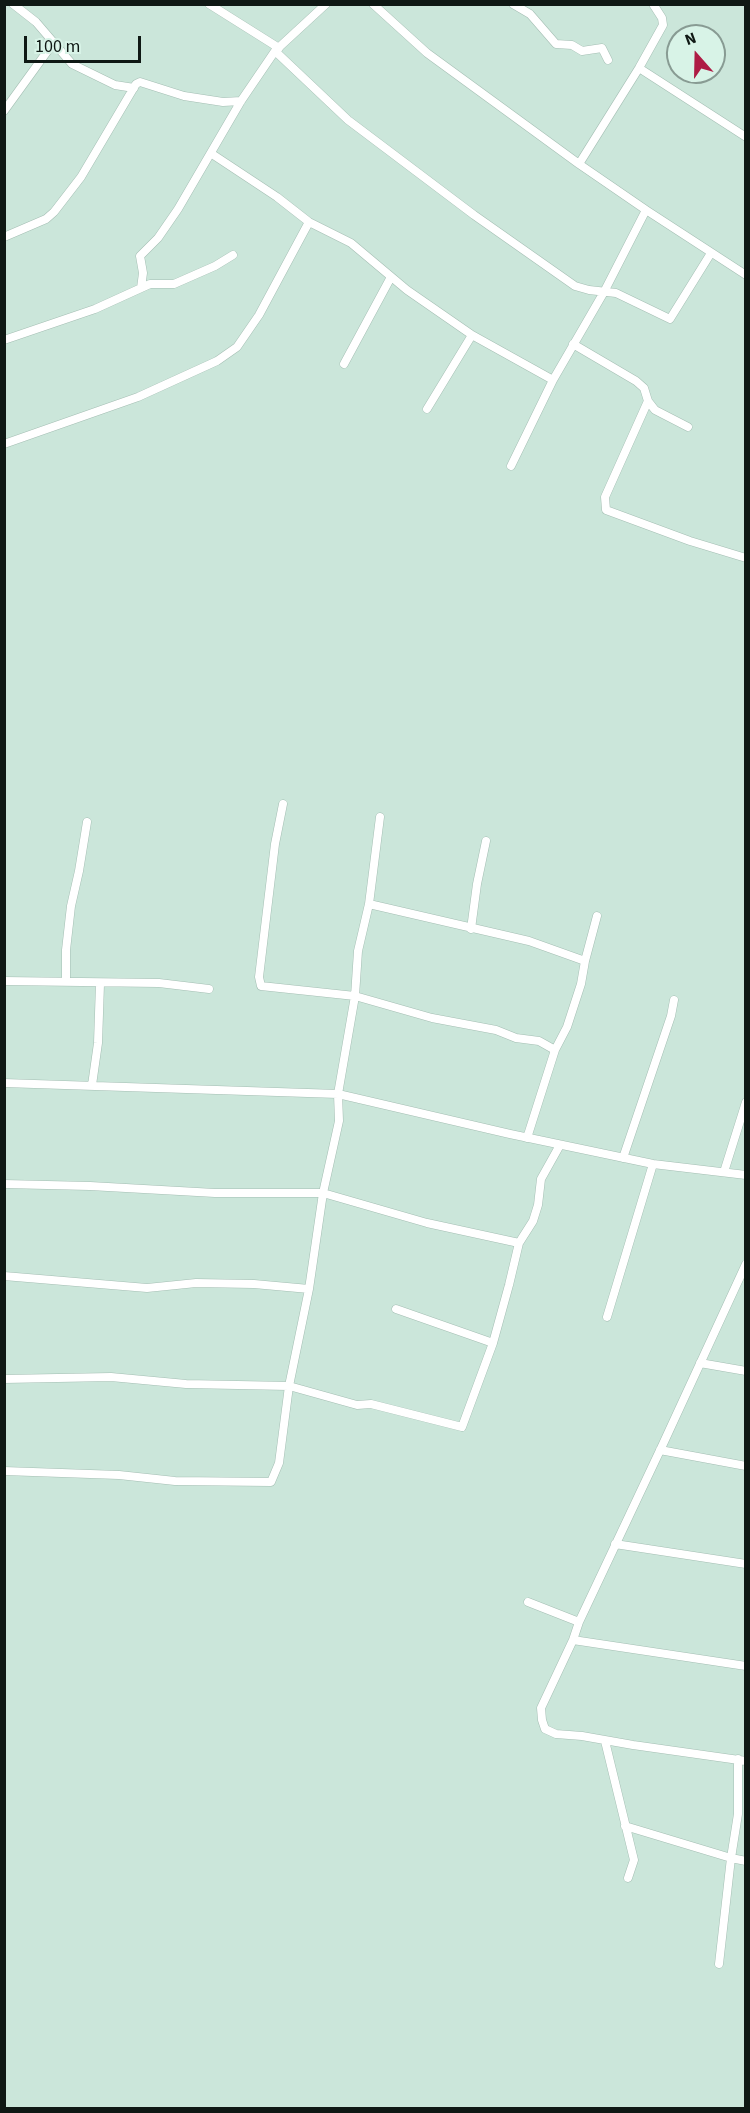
<!DOCTYPE html>
<style>
body{margin:0}
#map{position:relative;width:750px;height:2113px;overflow:hidden;background:#cbe6da;font-family:"Source Sans 3",sans-serif}
canvas{display:block}
.frame{position:absolute;inset:0;border:6px solid #0f1814;pointer-events:none}
.north{position:absolute;left:666px;top:24px;width:60px;height:60px;box-sizing:border-box;background:#d8f3e7;border:2px solid #889b93;border-radius:50%;rotate:340deg;font-size:16px;font-weight:700;line-height:24px;text-align:center;color:#0f1814}
.north::after{content:'';display:block;margin:auto;width:21px;height:27px;background:#ae1b44;clip-path:polygon(50% 0,100% 100%,50% 72%,0 100%)}
.scale{position:absolute;left:24px;top:36px;width:117px;height:27px;box-sizing:border-box;border:3px solid #0f1814;border-top:0;padding-left:8px;font-size:18px;line-height:21px;white-space:nowrap;color:#0f1814;-webkit-text-stroke:4px #d8f3e7;paint-order:stroke}
</style>
<div id="map">
<canvas width="750" height="2113"></canvas>
<div class="frame"></div>
<div class="north">N</div>
<div class="scale">100 m</div>
</div>
<script>
const ctx = document.querySelector('canvas').getContext('2d');
ctx.lineJoin = 'round';
const toPath = rows => new Path2D(rows.map(r => 'M' + r).join(''));
function stroke(path, color, width, dash) { ctx.strokeStyle = color; ctx.lineWidth = width; ctx.lineCap = dash ? 'butt' : 'round'; ctx.setLineDash(dash || []); ctx.stroke(path); }
const street = toPath([
 [13,4,36,22,72,64,115,85,134,88],
 [209,4,279,48],
 [373,4,427,53,579,164,646,210,746,275],
 [513,4,530,14,556,44,572,45,582,51,602,48,608,60],
 [275,51,348,120,474,215,575,286,589,290,616,293,670,319,711,253],
 [639,68,746,137],
 [4,111,54,42],
 [212,154,277,197,309,222,351,243,407,290,472,335],
 [579,164,639,68,663,25,662,18,653,4],
 [4,237,46,219,54,212,81,177,136,84,140,82,184,96,223,102,241,101],
 [141,288,143,273,140,256,158,238,178,209,241,101,275,51,326,4],
 [4,340,95,309,150,284,174,284,215,266,233,255],
 [573,344,636,381,644,388,648,401,655,410,688,427],
 [344,364,391,277],
 [648,401,605,497,606,510,690,541,746,558],
 [427,409,472,335,553,380],
 [4,444,138,397,217,361,237,347,259,315,309,222],
 [511,466,553,380,604,292,646,210],
 [283,804,275,844,259,977,261,986,355,996,432,1018,496,1030,516,1038,539,1041,555,1050],
 [369,904,380,817],
 [471,929,477,884,486,841],
 [585,961,597,916],
 [4,981,159,983,209,989],
 [66,981,66,950,71,906,79,871,87,822],
 [4,1083,338,1094,510,1134,653,1164,746,1175],
 [92,1085,98,1043,100,984],
 [623,1158,671,1016,674,1000],
 [724,1172,746,1102],
 [4,1184,90,1186,215,1193,323,1193,427,1223,519,1243],
 [746,1264,663,1444,579,1622,573,1640,541,1708,542,1720,545,1729,556,1734,582,1736,633,1745,746,1761],
 [4,1276,147,1288,196,1283,254,1284,309,1289],
 [396,1309,493,1343],
 [607,1317,653,1164],
 [700,1363,746,1371],
 [4,1379,111,1377,186,1384,289,1386,357,1405,371,1404,462,1427,493,1343,509,1285,519,1243,533,1221,538,1205,541,1179,560,1145],
 [660,1450,746,1466],
 [4,1471,119,1475,175,1481,271,1482,279,1463,289,1386,309,1289,323,1193,339,1121,338,1094,355,996,358,951,369,904,529,941,585,961,581,984,567,1027,555,1050,527,1138],
 [615,1544,746,1564],
 [528,1602,579,1622],
 [573,1640,746,1666],
 [605,1741,634,1860,628,1878],
 [625,1826,731,1858,746,1861],
 [719,1964,731,1858,738,1814,738,1759]
]);
stroke(street, '#a4beb3', 9);
stroke(street, '#fff', 8);
</script>
